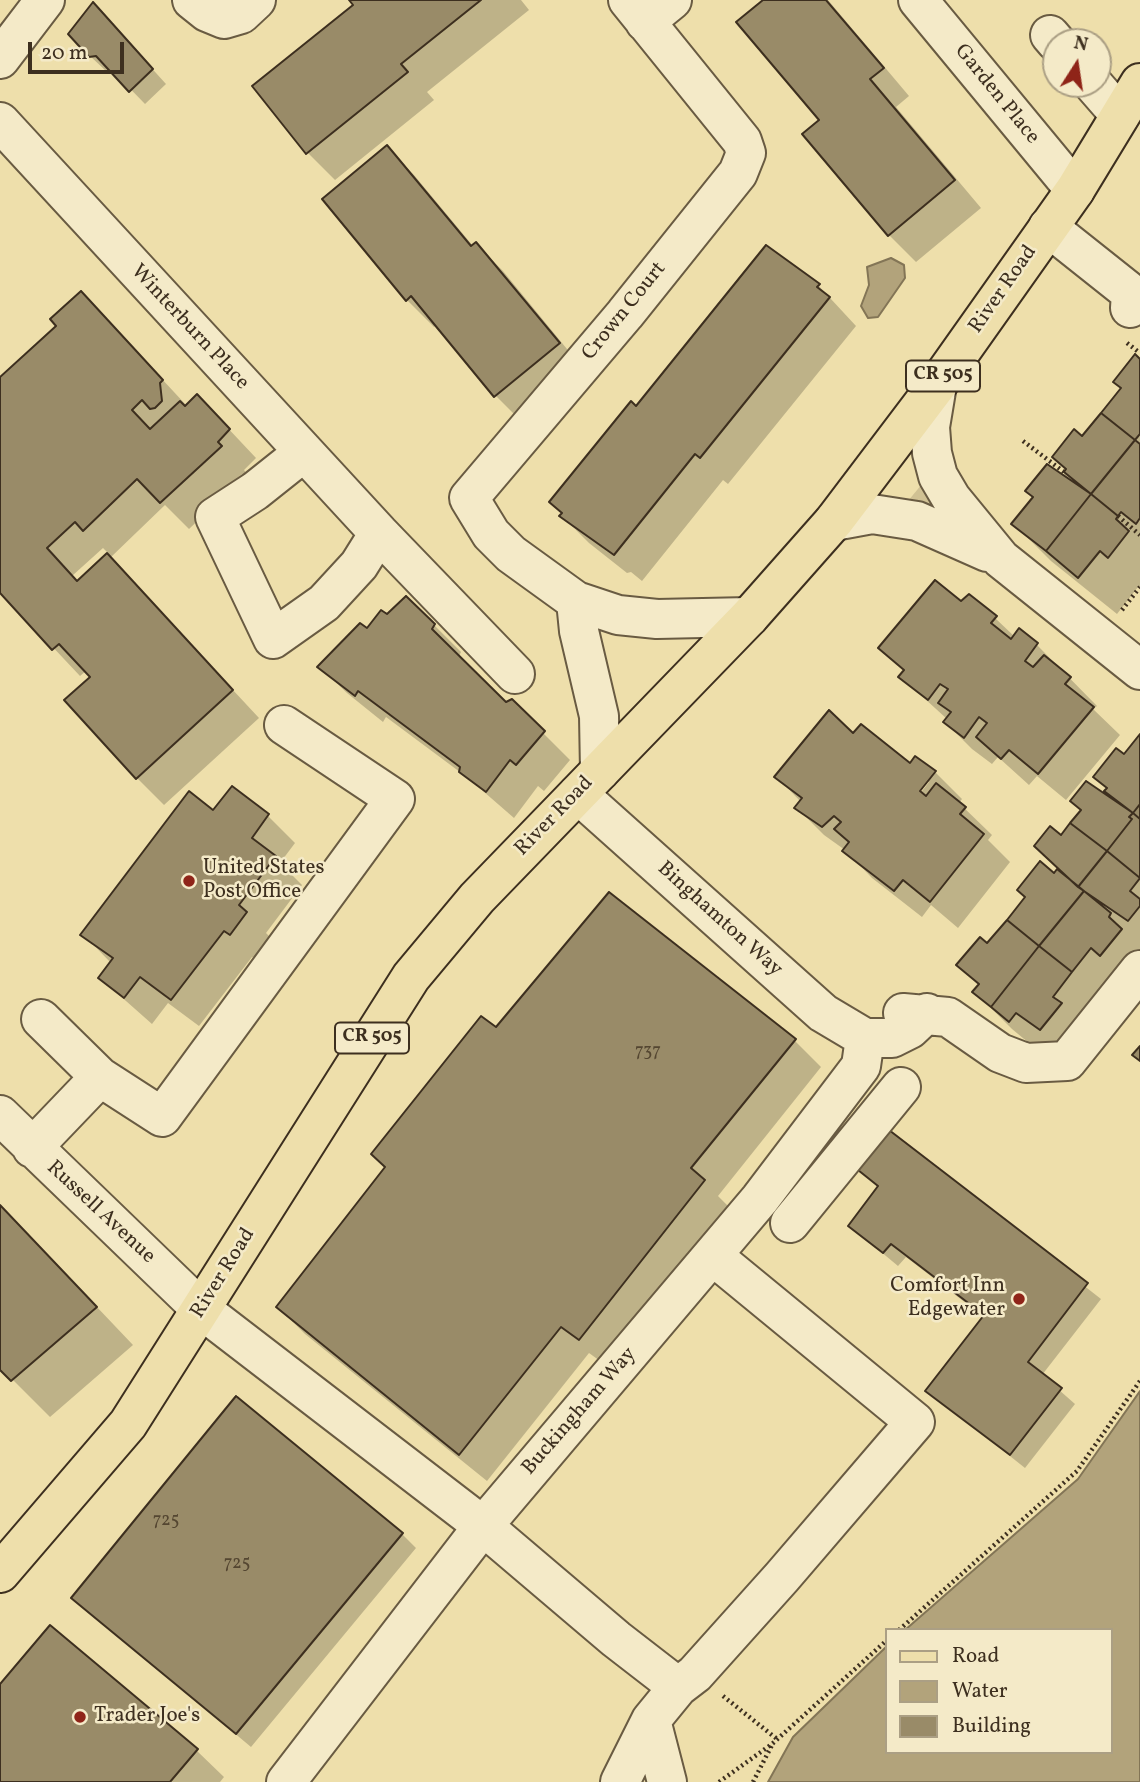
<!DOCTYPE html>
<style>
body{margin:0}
#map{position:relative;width:1140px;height:1782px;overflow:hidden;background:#eedfab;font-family:Vollkorn,serif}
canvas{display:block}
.legend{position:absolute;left:885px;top:1628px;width:228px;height:126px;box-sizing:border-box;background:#f4eac8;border:2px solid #ab9f84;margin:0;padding:9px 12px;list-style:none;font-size:21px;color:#3d2f1f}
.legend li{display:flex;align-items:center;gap:14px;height:35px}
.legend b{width:35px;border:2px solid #ab9f84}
.north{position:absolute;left:1042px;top:28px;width:70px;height:70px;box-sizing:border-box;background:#f4eac8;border:2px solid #ab9f84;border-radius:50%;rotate:12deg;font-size:19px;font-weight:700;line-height:28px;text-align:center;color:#3d2f1f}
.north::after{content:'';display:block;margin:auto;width:24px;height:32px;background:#8f2418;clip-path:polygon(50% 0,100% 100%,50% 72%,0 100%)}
.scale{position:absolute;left:28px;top:42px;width:96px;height:32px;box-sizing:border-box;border:4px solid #3d2f1f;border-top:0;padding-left:9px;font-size:21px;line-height:24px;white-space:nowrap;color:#3d2f1f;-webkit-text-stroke:5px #f4eac8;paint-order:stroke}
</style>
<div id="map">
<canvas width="1140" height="1782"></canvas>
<ul class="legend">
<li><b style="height:9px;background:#eedfab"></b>Road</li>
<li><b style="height:19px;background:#b2a37b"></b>Water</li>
<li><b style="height:19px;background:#998b68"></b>Building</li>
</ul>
<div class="north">N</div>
<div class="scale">20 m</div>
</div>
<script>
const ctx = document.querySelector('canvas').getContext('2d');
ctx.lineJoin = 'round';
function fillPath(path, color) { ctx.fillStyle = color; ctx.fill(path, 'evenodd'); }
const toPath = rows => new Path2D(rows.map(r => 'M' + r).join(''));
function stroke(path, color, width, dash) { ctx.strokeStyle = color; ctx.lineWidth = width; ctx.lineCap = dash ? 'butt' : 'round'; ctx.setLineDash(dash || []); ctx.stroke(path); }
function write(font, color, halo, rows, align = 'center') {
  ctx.font = font + ' Vollkorn,serif'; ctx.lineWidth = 5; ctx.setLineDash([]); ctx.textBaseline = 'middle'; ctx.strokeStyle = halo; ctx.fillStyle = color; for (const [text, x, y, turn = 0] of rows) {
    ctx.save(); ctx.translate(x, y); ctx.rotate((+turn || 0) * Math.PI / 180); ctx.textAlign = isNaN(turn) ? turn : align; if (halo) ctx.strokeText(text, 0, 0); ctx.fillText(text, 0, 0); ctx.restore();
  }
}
const green = toPath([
 [922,484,959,524,908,501]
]);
const water = toPath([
 [891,258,904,265,905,278,878,317,868,318,861,306,869,285,867,267,891,258],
 [1140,1391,1140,1782,768,1782,793,1737,886,1647,886,1752,1110,1752,1110,1630,905,1630,1078,1479,1140,1391]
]);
const shadow = toPath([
 [351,0,521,0,529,10,427,92,434,100,335,180,308,153,254,86,355,5],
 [765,0,828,0,909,96,896,107,981,208,916,262,889,235,822,120],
 [107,19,166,84,145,104,111,69,105,70,90,56],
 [387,148,414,175,473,246,476,244,503,271,585,371,523,423,496,396,437,324,434,327,407,300],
 [782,256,818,285,856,326,728,484,723,480,642,581,631,572,627,573,589,543,562,516,637,408],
 [108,321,187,406,224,424,256,458,244,470,247,474,189,529,165,505,110,558,259,718,164,805,137,778,92,677,86,671,80,676,0,591,0,380],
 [103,548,109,554,78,582,72,576],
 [1140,361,1140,589,1138,587,1117,614,1051,561,1014,524,1067,471,1054,457,1083,438],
 [962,603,995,618,1015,637,1019,631,1037,645,1097,706,1093,709,1120,735,1066,800,1037,776,1029,785,998,757,992,764,972,749,945,722,947,719,901,677,905,672,880,648],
 [387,616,434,625,461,652,458,658,505,704,511,701,570,760,544,791,538,786,514,818,468,778,386,717,383,722,347,693,320,667],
 [854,735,911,766,935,772,962,799,959,803,992,835,988,840,1010,862,958,928,931,905,922,917,872,878,845,850,824,835,797,808,801,802,777,777],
 [926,780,929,782,916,799,913,796],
 [1140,737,1140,989,1047,1058,1012,1029,975,992,979,986,959,965,988,946,1055,875,1060,869,1061,838,1108,789,1095,777,1124,757],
 [232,788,268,816,295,843,280,863,302,885,266,933,273,940,258,961,252,957,199,1026,168,1003,152,1024,100,978,111,963,83,934,214,812],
 [497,1030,794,1040,821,1067,718,1196,731,1209,607,1366,589,1353,487,1481,305,1334,278,1307],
 [889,1133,1101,1299,1042,1375,1075,1404,1025,1468,928,1391,984,1317,906,1257,898,1266,850,1226,879,1188,860,1170],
 [0,1205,133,1345,50,1417,0,1367],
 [402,1534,416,1548,251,1747,73,1598],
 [0,1687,196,1750,224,1777,220,1782,0,1782]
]);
const building = toPath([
 [349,0,481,0,401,64,408,72,306,154,252,86,353,5,349,0],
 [763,0,826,0,884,68,870,79,955,180,888,236,802,134,819,120,736,22,763,0],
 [93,2,153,69,129,92,96,56,89,57,68,34,93,2],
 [387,145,471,246,476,242,560,343,494,397,411,296,406,301,322,199,387,145],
 [766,245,820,284,817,287,830,297,700,458,695,454,614,555,559,516,562,513,549,502,631,401,636,406,766,245],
 [81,291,163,380,160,383,162,401,155,408,150,409,142,400,132,410,150,429,180,401,185,406,197,394,230,429,218,442,222,446,160,503,137,479,83,531,75,522,47,548,77,581,107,553,233,690,136,779,64,700,90,677,59,644,52,650,0,593,0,377,56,326,50,319,81,291],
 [1135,354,1140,359,1140,434,1135,440,1101,413,1121,388,1113,382,1135,354],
 [1101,413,1135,440,1091,494,1064,472,1066,469,1052,457,1074,429,1082,436,1101,413],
 [1135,440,1140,444,1140,518,1136,524,1121,512,1118,516,1091,494,1135,440],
 [1047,464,1091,494,1046,551,1011,524,1033,497,1025,491,1047,464],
 [1091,494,1118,516,1116,519,1129,531,1108,558,1100,551,1078,578,1046,551,1091,494],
 [935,580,961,601,969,594,997,616,991,623,1011,639,1019,628,1038,643,1025,661,1033,667,1044,655,1071,677,1065,684,1094,707,1038,774,1009,750,1001,759,976,737,987,723,979,717,964,738,943,722,951,712,938,703,948,689,940,684,928,700,898,677,904,670,878,648,935,580],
 [406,596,435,624,432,629,506,702,512,699,545,731,516,765,510,760,486,792,459,772,460,767,358,691,355,696,317,667,360,623,367,628,381,610,387,614,406,596],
 [829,710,853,733,861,724,910,763,915,756,936,771,920,791,926,796,936,783,966,807,960,814,984,834,930,902,903,880,894,891,842,851,849,842,834,829,841,822,834,816,822,827,794,808,802,798,774,777,829,710],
 [1140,734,1140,804,1133,813,1104,791,1107,788,1093,777,1116,748,1124,754,1140,734],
 [1086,781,1133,813,1129,817,1132,819,1107,851,1070,823,1081,810,1070,801,1086,781],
 [232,786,269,814,252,838,276,856,239,905,247,912,230,935,224,931,171,1000,140,977,124,998,98,978,113,958,80,935,189,791,213,810,232,786],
 [1140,804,1140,819,1133,813,1140,804],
 [1133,813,1140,819,1140,878,1107,851,1132,819,1129,817,1133,813],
 [1070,823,1107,851,1078,887,1034,846,1050,826,1061,835,1070,823],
 [1107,851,1140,878,1130,891,1140,899,1140,906,1128,921,1078,887,1107,851],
 [1040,861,1054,873,1057,869,1084,891,1039,946,1007,920,1025,897,1017,890,1040,861],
 [1084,891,1111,913,1109,917,1122,929,1100,956,1091,948,1072,972,1039,946,1084,891],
 [609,892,796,1039,691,1168,705,1180,579,1340,561,1327,459,1455,276,1307,385,1167,371,1154,481,1016,496,1027,609,892],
 [1007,920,1039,946,991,1007,972,992,979,984,956,965,980,937,987,943,1007,920],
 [1039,946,1072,972,1053,997,1062,1003,1040,1030,1016,1013,1009,1022,991,1007,1039,946],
 [1140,1046,1140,1061,1132,1055,1140,1046],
 [889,1130,1088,1283,1028,1362,1062,1388,1010,1455,925,1391,984,1315,891,1244,883,1253,848,1226,878,1186,858,1170,889,1130],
 [0,1205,97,1307,11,1381,0,1370,0,1205],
 [236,1396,403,1533,236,1734,71,1598,236,1396],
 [50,1625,198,1749,170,1782,0,1782,0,1684,50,1625]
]);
const path = toPath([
 [1127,343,1140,353],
 [1023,441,1064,472],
 [1118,516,1140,535],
 [1122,610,1140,587],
 [899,1630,1077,1471,1140,1381],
 [723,1696,777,1739],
 [719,1782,772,1744,886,1641],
 [753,1782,772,1745]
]);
const minor = toPath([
 [192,0,207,12,224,19,241,14,256,0],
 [628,0,742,141,746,153,738,173,625,314,469,498,491,534,511,554,576,601,618,615,657,619,749,617],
 [918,0,1075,190],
 [645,22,672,0],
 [1050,35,1056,42],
 [0,59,45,0],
 [1093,84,1120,115],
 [0,122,379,533,515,674],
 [1048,227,1131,293,1130,308],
 [937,385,930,427,932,453,938,476,951,498,1001,559,1140,670],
 [304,452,255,491,215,517,273,639,324,603,359,565,379,533],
 [834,521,872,514,917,521,987,552],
 [576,601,579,631,599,716,600,771],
 [578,794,823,1013,865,1038,892,1038,910,1029,927,1013],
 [903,1013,948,1017,1000,1053,1026,1063,1067,1061,1140,970],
 [41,1019,100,1077],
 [0,1115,202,1310,483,1526,616,1639,678,1687,695,1674,782,1577,915,1422,713,1256],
 [32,1148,100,1077,162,1117,395,799,284,725],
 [790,1223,901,1087],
 [651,1720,667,1782],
 [286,1782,483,1526,760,1199,861,1066,865,1038],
 [620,1782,651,1720,678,1687]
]);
const major = toPath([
 [0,1573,128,1424,411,977,477,898,749,617,834,521,937,385,1075,190,1140,83]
]);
const markers = [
 [189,881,7,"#8f2418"],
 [1019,1299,7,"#8f2418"],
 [80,1717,7,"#8f2418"]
];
const numberNames = [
 ["737",648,1053],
 ["725",166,1522],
 ["725",237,1565]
];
const shields = [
 [943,376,74],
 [372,1038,74]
];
const shieldNames = [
 ["CR 505",943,376],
 ["CR 505",372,1038]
];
const streetNames = [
 ["Garden Place",996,95,51],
 ["River Road",1004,290,-55],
 ["Crown Court",625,312,-51],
 ["Winterburn Place",189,328,47],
 ["River Road",555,817,-46],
 ["Binghamton Way",719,920,42],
 ["Russell Avenue",100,1213,43],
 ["River Road",224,1274,-58],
 ["Buckingham Way",580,1412,-49]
];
const poiNames = [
 ["United States",203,869],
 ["Post Office",203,893],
 ["Comfort Inn",1005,1287,"right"],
 ["Edgewater",1005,1311,"right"],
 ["Trader Joe's",94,1717]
];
fillPath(green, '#d0c193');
fillPath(water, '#b2a37b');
stroke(water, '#837556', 2);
fillPath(shadow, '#0003');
fillPath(building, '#998b68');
stroke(building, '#3d2f1f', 2);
stroke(minor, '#695b42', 42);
stroke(major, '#3d2f1f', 42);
stroke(path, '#3d2f1f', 4.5, [2, 3.5]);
stroke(minor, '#f4eac8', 38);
stroke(major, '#eedfab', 38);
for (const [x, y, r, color] of markers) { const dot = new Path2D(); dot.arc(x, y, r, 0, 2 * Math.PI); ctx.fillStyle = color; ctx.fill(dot); stroke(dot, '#f4eac8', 2.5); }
write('18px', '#544631', null, numberNames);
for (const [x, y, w] of shields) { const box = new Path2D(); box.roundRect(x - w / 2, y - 15.5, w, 31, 5); ctx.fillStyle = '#f4eac8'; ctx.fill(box); stroke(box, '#3d2f1f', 2); }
write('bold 19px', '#3d2f1f', null, shieldNames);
write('21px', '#3d2f1f', '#f4eac8', streetNames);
write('21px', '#3d2f1f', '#f4eac8', poiNames, 'left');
</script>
